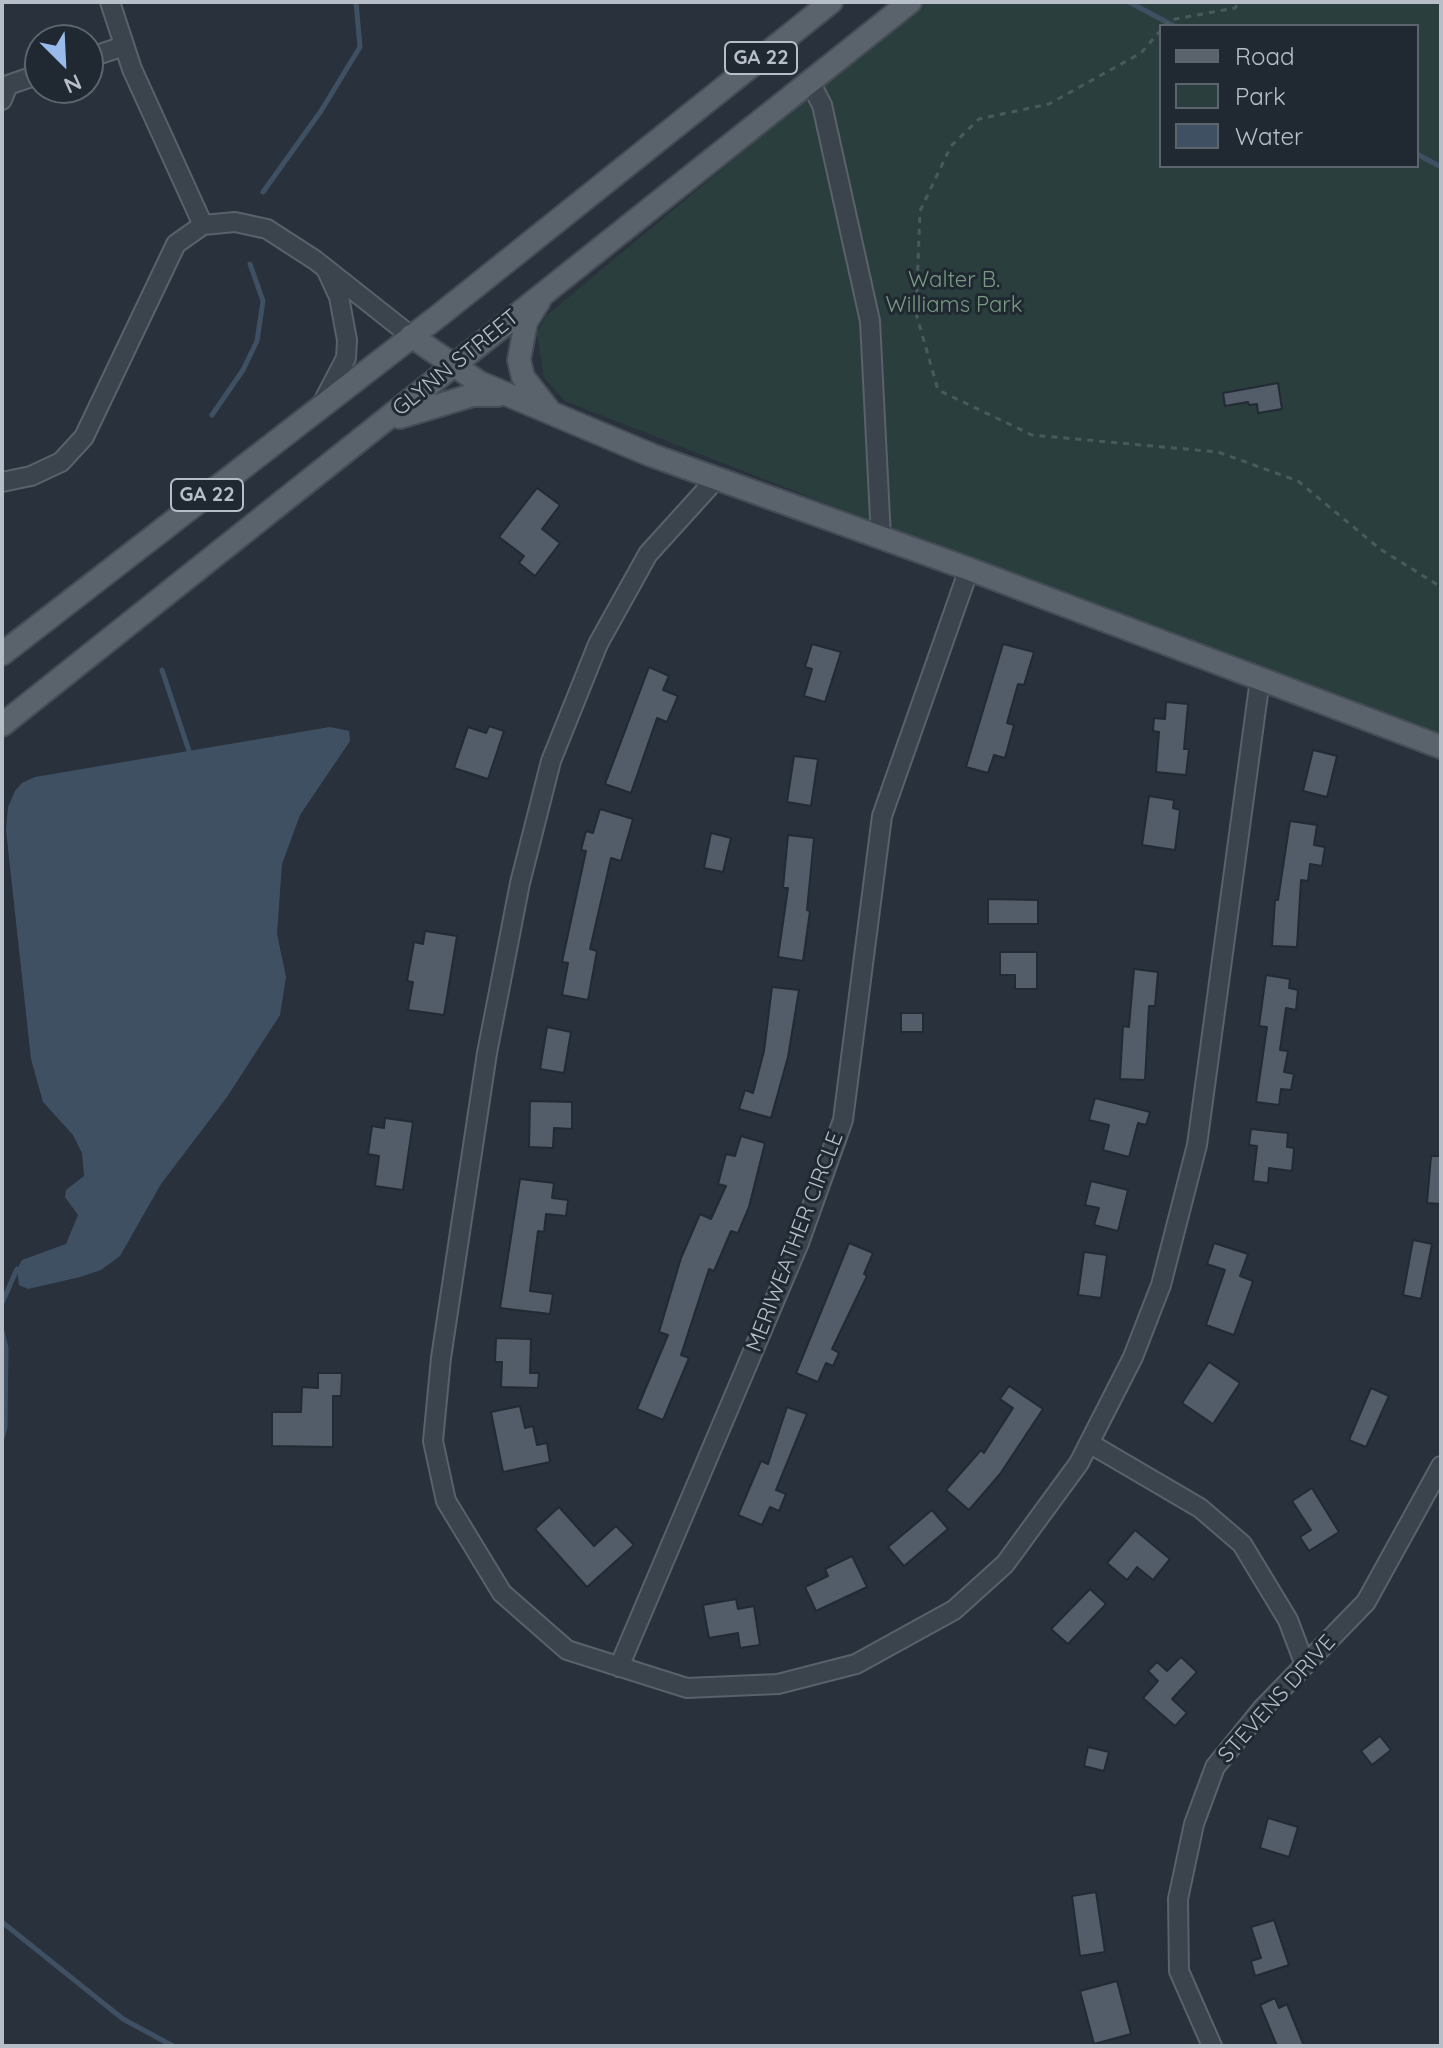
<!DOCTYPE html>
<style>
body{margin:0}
#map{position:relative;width:1443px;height:2048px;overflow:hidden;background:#28313c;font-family:Quicksand,sans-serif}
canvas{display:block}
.frame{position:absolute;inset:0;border:4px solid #b7bec7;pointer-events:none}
.legend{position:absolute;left:1159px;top:24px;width:260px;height:144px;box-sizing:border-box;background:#202832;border:2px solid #5c646e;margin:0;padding:10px 14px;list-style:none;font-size:24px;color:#b7bec7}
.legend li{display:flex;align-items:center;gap:16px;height:40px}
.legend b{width:40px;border:2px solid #5c646e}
.north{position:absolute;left:24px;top:24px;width:80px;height:80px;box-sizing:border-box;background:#202832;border:2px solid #5c646e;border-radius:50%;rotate:156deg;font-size:22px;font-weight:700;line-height:32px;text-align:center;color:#b7bec7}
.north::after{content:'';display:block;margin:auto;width:28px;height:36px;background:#98bbec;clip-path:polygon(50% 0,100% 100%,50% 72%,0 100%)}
</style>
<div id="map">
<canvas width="1443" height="2048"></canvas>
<div class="frame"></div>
<ul class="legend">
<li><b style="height:10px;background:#5a626c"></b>Road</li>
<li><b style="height:22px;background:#2b3e3e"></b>Park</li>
<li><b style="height:22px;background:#405063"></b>Water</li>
</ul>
<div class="north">N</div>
</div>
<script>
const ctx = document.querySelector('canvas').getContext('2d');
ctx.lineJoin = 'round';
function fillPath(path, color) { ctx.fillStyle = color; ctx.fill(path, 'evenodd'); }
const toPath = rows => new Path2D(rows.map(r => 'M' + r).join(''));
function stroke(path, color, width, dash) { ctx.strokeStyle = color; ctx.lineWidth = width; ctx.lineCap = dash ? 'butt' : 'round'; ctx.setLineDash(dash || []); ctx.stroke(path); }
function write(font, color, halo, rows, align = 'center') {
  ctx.font = font + ' Quicksand,sans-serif'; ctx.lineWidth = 6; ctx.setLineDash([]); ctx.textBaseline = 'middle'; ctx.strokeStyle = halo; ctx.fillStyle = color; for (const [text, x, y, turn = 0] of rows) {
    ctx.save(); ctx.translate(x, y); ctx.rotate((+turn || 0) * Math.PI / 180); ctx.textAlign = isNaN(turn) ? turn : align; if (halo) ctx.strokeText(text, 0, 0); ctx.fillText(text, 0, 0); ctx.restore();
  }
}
const green = toPath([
 [922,2,1441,2,1441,745,565,401,544,378,537,333,546,316],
 [1161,26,1417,26,1417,166,1161,166]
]);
const water = toPath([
 [330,727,349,731,350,741,300,815,282,864,277,934,286,977,280,1015,227,1097,161,1184,120,1256,101,1270,80,1277,28,1289,19,1285,17,1269,22,1260,66,1244,78,1215,65,1197,66,1190,84,1176,82,1153,73,1135,43,1102,31,1059,6,830,8,807,15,791,22,783,35,777]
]);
const stream = toPath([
 [1129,2,1174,26],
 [1417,154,1441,167],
 [263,192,321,111,360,47,356,2],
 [212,415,243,370,257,341,263,301,250,264],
 [162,670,189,751],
 [2,1303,17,1269],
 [2,1331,6,1348,5,1427,2,1438],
 [2,1922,123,2019,173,2046]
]);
const building = toPath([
 [1278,383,1282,409,1258,413,1257,404,1249,405,1248,402,1225,406,1223,393,1278,383],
 [537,488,560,505,542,529,560,543,535,576,519,563,524,556,499,537,537,488],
 [812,644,841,652,825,702,804,696,812,669,805,667,812,644],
 [1003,644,1034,652,1024,685,1018,684,1007,723,1014,725,1005,758,994,755,988,773,966,767,1003,644],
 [649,667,669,676,663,690,678,696,667,722,657,718,631,793,605,784,649,667],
 [1166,702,1188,704,1184,749,1189,749,1186,775,1156,772,1159,732,1153,731,1154,718,1165,719,1166,702],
 [489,726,504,731,488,779,454,768,468,727,486,733,489,726],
 [1313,750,1337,756,1327,797,1303,791,1313,750],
 [794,756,818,759,811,806,787,802,794,756],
 [1149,796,1174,800,1173,808,1180,810,1175,850,1142,845,1149,796],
 [600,809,633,819,621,861,611,858,590,949,597,951,588,1000,562,995,568,963,562,962,586,851,581,850,586,831,593,833,600,809],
 [1290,821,1317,825,1314,845,1325,847,1322,866,1310,864,1308,881,1301,880,1297,947,1272,946,1275,900,1278,900,1290,821],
 [711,833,731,838,723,872,704,868,711,833],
 [788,835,814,838,807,910,810,911,803,961,778,957,788,888,783,888,788,835],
 [988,899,1038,900,1038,924,988,924,988,899],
 [425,931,457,936,444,1015,408,1010,413,982,407,981,414,942,423,944,425,931],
 [1000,952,1037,952,1037,989,1015,989,1015,975,1000,975,1000,952],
 [1134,969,1158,972,1155,1006,1149,1006,1145,1080,1120,1079,1123,1026,1129,1027,1134,969],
 [1266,975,1290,979,1289,988,1298,990,1296,1010,1286,1008,1280,1050,1288,1051,1284,1072,1294,1074,1291,1090,1281,1089,1279,1105,1256,1102,1267,1027,1259,1026,1266,975],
 [772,987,799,990,788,1057,771,1118,739,1109,745,1090,753,1093,764,1051,772,987],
 [901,1013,923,1013,923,1032,901,1032,901,1013],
 [547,1027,571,1032,564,1073,540,1069,547,1027],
 [1095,1098,1150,1112,1146,1125,1138,1123,1129,1157,1103,1150,1109,1125,1089,1120,1095,1098],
 [530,1101,572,1102,572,1129,554,1128,553,1148,529,1147,530,1101],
 [385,1118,413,1122,403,1190,375,1186,379,1156,368,1154,372,1126,384,1128,385,1118],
 [1251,1129,1288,1133,1287,1147,1294,1148,1292,1171,1269,1168,1268,1183,1253,1181,1257,1146,1249,1145,1251,1129],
 [741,1136,765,1143,749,1207,738,1233,731,1231,714,1271,709,1269,681,1355,689,1358,663,1420,637,1409,668,1335,659,1332,681,1258,700,1214,711,1219,726,1186,718,1184,726,1154,735,1156,741,1136],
 [1431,1156,1441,1156,1441,1204,1427,1203,1431,1156],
 [520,1179,554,1183,552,1198,568,1200,566,1216,546,1214,544,1232,538,1231,530,1291,553,1294,550,1314,500,1308,520,1179],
 [1091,1181,1128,1190,1118,1231,1094,1225,1099,1208,1085,1205,1091,1181],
 [1413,1240,1432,1244,1421,1299,1403,1295,1413,1240],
 [849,1243,873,1253,864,1274,867,1276,832,1349,839,1353,833,1366,826,1363,818,1382,796,1373,849,1243],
 [1214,1243,1248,1254,1240,1276,1253,1281,1234,1335,1206,1325,1225,1270,1207,1264,1214,1243],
 [1084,1252,1107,1255,1101,1298,1078,1295,1084,1252],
 [496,1338,531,1339,530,1373,539,1373,538,1388,501,1387,502,1362,495,1362,496,1338],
 [1209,1362,1240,1383,1213,1424,1182,1403,1209,1362],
 [318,1373,342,1373,341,1396,333,1396,333,1447,272,1446,272,1412,301,1412,302,1387,318,1388,318,1373],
 [1009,1386,1043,1409,1000,1474,969,1510,946,1490,981,1450,984,1453,1013,1408,1000,1399,1009,1386],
 [1371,1388,1389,1396,1366,1447,1349,1440,1371,1388],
 [520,1406,525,1428,533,1426,537,1445,547,1443,550,1462,503,1472,491,1412,520,1406],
 [787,1407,807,1414,776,1490,786,1494,779,1511,770,1507,762,1525,738,1515,761,1461,768,1464,787,1407],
 [1312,1488,1339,1532,1309,1551,1300,1537,1311,1530,1292,1501,1312,1488],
 [559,1507,594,1546,616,1526,634,1545,587,1587,535,1529,559,1507],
 [932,1510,948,1529,904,1566,888,1547,932,1510],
 [1135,1530,1170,1559,1153,1580,1137,1567,1127,1580,1107,1563,1135,1530],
 [852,1556,867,1587,816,1611,805,1587,828,1576,825,1569,852,1556],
 [1090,1589,1106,1604,1068,1644,1051,1629,1090,1589],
 [736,1599,738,1609,754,1606,760,1645,740,1648,738,1633,709,1638,703,1605,736,1599],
 [1181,1657,1197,1672,1172,1699,1187,1713,1175,1726,1143,1698,1158,1681,1148,1671,1157,1662,1167,1671,1181,1657],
 [1380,1736,1391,1750,1372,1765,1361,1751,1380,1736],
 [1088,1747,1109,1752,1104,1771,1084,1766,1088,1747],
 [1268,1818,1298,1827,1289,1857,1260,1848,1268,1818],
 [1096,1892,1105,1952,1080,1956,1072,1896,1096,1892],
 [1274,1920,1289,1965,1255,1976,1251,1961,1261,1958,1251,1927,1274,1920],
 [1117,1981,1131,2034,1094,2044,1080,1991,1117,1981],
 [1275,1998,1279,2008,1287,2004,1304,2046,1277,2046,1260,2005,1275,1998]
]);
const path = toPath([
 [1164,26,1170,20,1235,8,1239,2],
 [1161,30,1141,53,1049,104,979,119,951,146,920,211,916,313,938,390,1032,435,1218,452,1298,481,1380,549,1441,587]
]);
const minor = toPath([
 [110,2,132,69,203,225],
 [88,58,124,46],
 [810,82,822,105,870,321,881,538],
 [2,100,8,85,40,74],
 [322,404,346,358,347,340,339,297,327,271],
 [716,479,648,554,598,644,551,761,520,883,487,1053,441,1358,433,1441,446,1501,502,1593,567,1650,687,1688,778,1684,856,1664,954,1610,1005,1564,1079,1463,1133,1357,1161,1285,1197,1145,1260,679],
 [2,482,31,476,61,462,84,437,176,244,203,225,235,222,267,229,315,260,411,336],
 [1089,1443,1200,1508,1242,1544,1288,1620,1305,1665],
 [619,1667,799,1243,843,1120,882,816,969,569],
 [1212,2046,1179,1971,1178,1899,1194,1824,1215,1767,1263,1708,1366,1602,1441,1466]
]);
const major = toPath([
 [539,301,526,322,519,360,523,377,548,409],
 [411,336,480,383,651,455,969,569,1441,747],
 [400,417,473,395,498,395],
 [2,654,441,314,831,2],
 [2,725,910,2]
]);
const shields = [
 [761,58,72],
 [207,495,72]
];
const shieldNames = [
 ["GA 22",761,58],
 ["GA 22",207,495]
];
const parkNames = [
 ["Walter B.",954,280],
 ["Williams Park",954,305]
];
const streetNames = [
 ["GLYNN STREET",456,363,-39],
 ["MERIWEATHER CIRCLE",795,1242,-69],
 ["STEVENS DRIVE",1277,1699,-48]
];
fillPath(green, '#2b3e3e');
fillPath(water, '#405063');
stroke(stream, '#405063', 5);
fillPath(building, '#535c69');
stroke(building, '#222a34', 2);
stroke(minor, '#59616a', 22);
stroke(major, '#444c56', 26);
stroke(path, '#4a5a5c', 3, [6, 6]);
stroke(minor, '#3b434c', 18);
stroke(major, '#5a626c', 22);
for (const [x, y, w] of shields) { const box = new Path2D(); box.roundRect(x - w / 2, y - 16, w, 32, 6); ctx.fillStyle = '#202832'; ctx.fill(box); stroke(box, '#b7bec7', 2); }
write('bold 20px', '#b7bec7', null, shieldNames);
write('22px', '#799a80', '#202832', parkNames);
write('22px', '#b7bec7', '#202832', streetNames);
</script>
